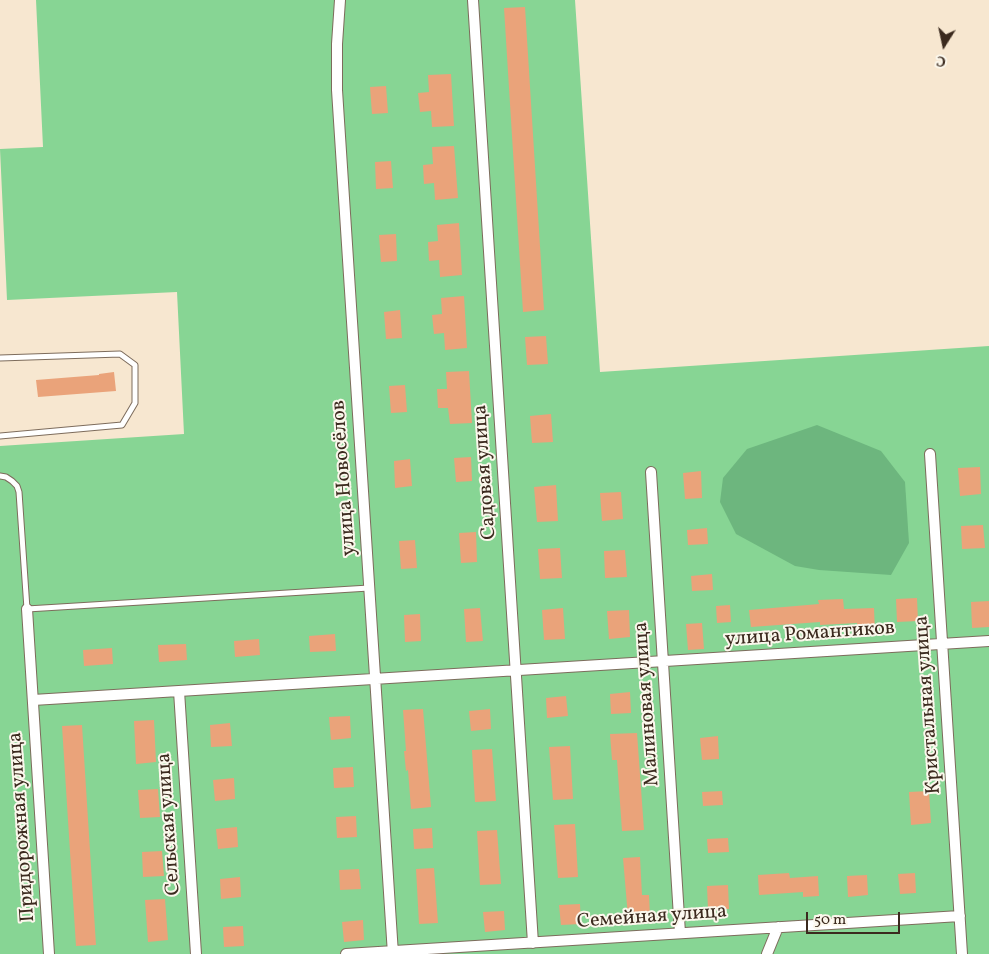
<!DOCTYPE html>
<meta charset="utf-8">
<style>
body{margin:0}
#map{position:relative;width:989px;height:954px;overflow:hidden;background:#f7e7d0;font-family:Vollkorn,serif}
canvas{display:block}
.north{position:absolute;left:919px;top:20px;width:50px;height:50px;-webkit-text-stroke:4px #fbf7ec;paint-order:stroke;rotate:190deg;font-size:14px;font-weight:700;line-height:20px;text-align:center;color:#3b2a1e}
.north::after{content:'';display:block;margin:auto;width:18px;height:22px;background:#3b2a1e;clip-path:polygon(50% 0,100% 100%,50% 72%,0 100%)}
.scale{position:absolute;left:806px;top:912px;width:94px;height:22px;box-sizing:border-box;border:2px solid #3b2a1e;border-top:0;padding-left:6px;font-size:15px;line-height:18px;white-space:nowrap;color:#3b2a1e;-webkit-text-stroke:4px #fbf7ec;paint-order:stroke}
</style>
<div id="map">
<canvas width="989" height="954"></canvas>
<div class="north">С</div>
<div class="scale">50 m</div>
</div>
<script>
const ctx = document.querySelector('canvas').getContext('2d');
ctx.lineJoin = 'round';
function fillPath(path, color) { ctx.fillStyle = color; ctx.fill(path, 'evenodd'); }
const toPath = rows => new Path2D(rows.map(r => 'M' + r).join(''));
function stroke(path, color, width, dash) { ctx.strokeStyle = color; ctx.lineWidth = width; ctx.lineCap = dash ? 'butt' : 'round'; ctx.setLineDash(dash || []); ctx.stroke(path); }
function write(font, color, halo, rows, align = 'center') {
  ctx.font = font + ' Vollkorn,serif'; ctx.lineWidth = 4; ctx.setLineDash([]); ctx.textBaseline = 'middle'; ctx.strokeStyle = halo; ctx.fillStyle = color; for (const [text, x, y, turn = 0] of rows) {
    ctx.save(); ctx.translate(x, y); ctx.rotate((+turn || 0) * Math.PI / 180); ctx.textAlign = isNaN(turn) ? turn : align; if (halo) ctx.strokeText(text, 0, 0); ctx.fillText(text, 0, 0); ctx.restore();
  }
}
const green = toPath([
 [36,0,575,0,600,372,989,346,989,954,0,954,0,446,184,434,177,292,7,300,0,149,43,147]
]);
const forest = toPath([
 [817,425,881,451,905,482,909,543,891,575,819,570,795,566,736,534,720,502,723,478,747,449]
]);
const building = toPath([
 [525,7,544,310,523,312,504,8],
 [451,74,454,126,432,127,431,111,420,112,418,93,429,92,428,75],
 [386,86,388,113,372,114,370,87],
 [454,146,458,198,435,200,434,183,424,184,423,165,433,164,432,147],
 [391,161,393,188,376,189,375,162],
 [459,223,462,275,440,277,439,260,429,261,428,242,438,241,437,225],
 [396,234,397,261,381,262,379,235],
 [464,296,467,348,445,350,444,333,434,334,432,315,442,314,441,298],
 [400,310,402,338,386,339,384,312],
 [546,336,548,364,527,365,525,337],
 [469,371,472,423,450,424,448,408,438,408,437,389,447,389,446,372],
 [114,372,116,391,38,397,36,380,99,375,99,374],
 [405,385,407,412,391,413,389,386],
 [551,414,553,442,532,443,530,416],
 [471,457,472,481,456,482,454,458],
 [410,459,412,486,395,488,394,461],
 [980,467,981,494,960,496,958,468],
 [701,471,702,498,685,499,683,473],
 [556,485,558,521,537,522,534,487],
 [621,492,623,519,602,521,600,493],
 [983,525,985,548,962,549,961,526],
 [707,528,708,544,688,545,687,530],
 [476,532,477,562,461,563,459,533],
 [415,540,417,568,401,569,399,541],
 [560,548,562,578,540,579,538,549],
 [625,550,627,577,605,578,604,551],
 [712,574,713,590,692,591,691,576],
 [917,598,918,621,897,622,896,599],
 [843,599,844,609,874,608,875,633,858,634,857,623,820,625,820,622,751,627,749,610,819,604,818,600],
 [989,601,989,627,972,628,971,602],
 [730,605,731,622,717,623,716,606],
 [480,608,483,641,466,642,464,609],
 [563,608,565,639,544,640,542,610],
 [629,610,630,637,609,639,607,611],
 [420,614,421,641,405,642,404,615],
 [702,623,704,649,688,650,686,624],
 [335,634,336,651,310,652,309,636],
 [259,639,260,655,235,657,234,641],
 [186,644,187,660,159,662,158,645],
 [112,648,113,664,84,666,83,650],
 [630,692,631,713,611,714,610,694],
 [566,696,568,716,547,718,546,698],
 [423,709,431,807,411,809,408,770,406,771,404,751,406,751,403,710],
 [490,709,491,729,471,731,469,711],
 [350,716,351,738,331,740,329,717],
 [154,720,156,762,136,764,134,721],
 [230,723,232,746,211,747,210,725],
 [82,725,96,945,76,946,62,726],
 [637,733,644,830,622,831,617,760,612,760,610,734],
 [718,736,719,759,702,760,700,738],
 [570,746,573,799,553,800,549,747],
 [492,749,496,801,475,802,472,750],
 [353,767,354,787,334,788,333,768],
 [234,778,235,799,215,801,213,780],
 [158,789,160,817,140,818,138,790],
 [722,791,723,805,703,806,702,792],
 [929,791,931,823,911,825,909,792],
 [356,816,357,837,337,838,336,817],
 [575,824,578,877,558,878,554,825],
 [237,827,238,847,218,849,216,829],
 [432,828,433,848,414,849,413,829],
 [497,830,501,884,480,885,477,831],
 [728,838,729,852,708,853,707,839],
 [162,851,164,876,143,877,142,852],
 [640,857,642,895,649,895,650,916,628,917,623,858],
 [434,868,438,923,419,924,416,869],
 [359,869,361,889,340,890,339,870],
 [789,873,790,878,818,876,819,896,803,897,803,892,759,895,758,875],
 [915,873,916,893,900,894,898,874],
 [867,875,868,895,848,897,847,876],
 [240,877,241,897,221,899,220,879],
 [728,885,729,909,708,910,707,886],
 [165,899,168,940,148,942,145,900],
 [580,904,581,924,561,925,559,905],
 [504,911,505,930,485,932,483,912],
 [363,920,364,940,344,942,342,922],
 [243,926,244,946,224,947,223,927]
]);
const lane = toPath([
 [0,358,120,354,135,365,135,403,122,425,0,436],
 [0,476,6,477,12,481,17,486,19,492,27,609,369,588]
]);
const street = toPath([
 [340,0,337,44,337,90,393,954],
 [473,0,533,943],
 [930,454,962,954],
 [651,472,680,933],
 [27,609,49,954],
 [179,691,196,954],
 [33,700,989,641],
 [346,954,960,916],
 [767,954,778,927]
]);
const streetNames = [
 ["Садовая улица",486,472,-94],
 ["улица Новосёлов",345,478,-94],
 ["улица Романтиков",810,635,-4],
 ["Малиновая улица",648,704,-94],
 ["Кристальная улица",929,705,-94],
 ["Сельская улица",170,824,-94],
 ["Придорожная улица",23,827,-94],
 ["Семейная улица",652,918,-4]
];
fillPath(green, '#87d594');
fillPath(forest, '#6db67e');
fillPath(building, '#eaa37a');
stroke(lane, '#7d6c5c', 7);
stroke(street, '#7d6c5c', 12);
stroke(lane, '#fff', 5);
stroke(street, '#fff', 10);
write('20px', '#3b2a1e', '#fbf7ec', streetNames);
</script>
